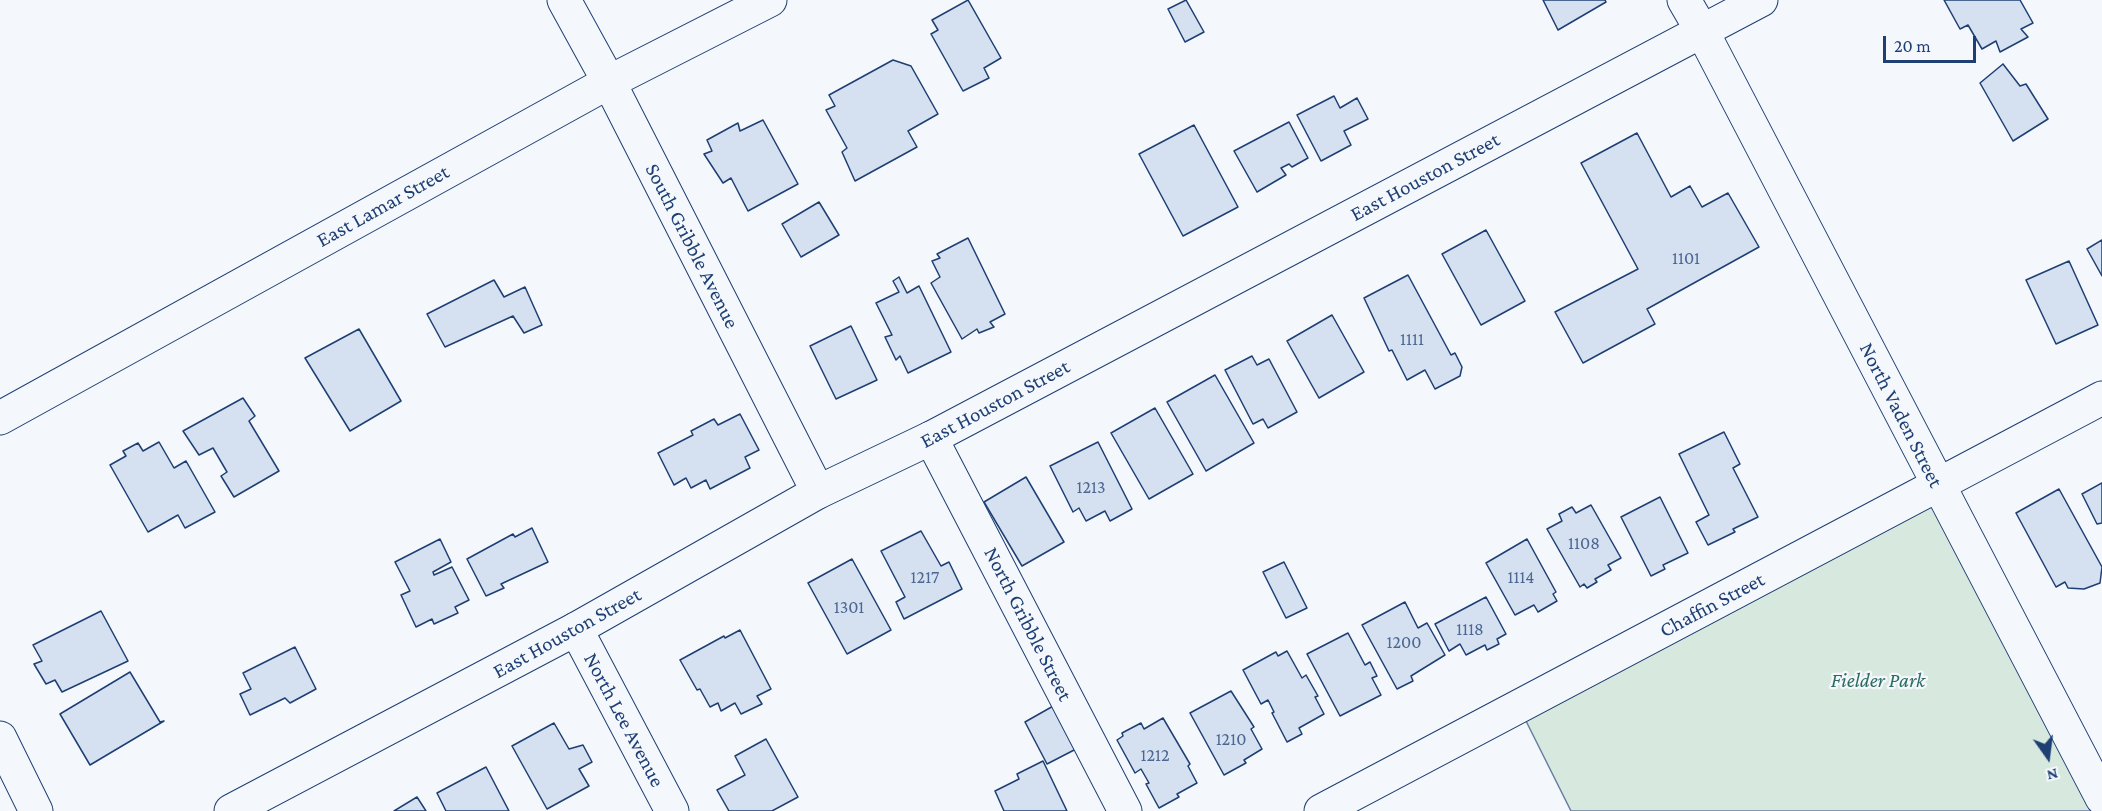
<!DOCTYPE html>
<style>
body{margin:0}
#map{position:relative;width:2102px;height:811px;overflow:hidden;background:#f4f7fb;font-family:"Crimson Pro",serif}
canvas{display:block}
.north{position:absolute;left:2018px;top:727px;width:60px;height:60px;-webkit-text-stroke:4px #f4f7fb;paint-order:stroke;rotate:166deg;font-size:16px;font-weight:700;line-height:24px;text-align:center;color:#1d3f73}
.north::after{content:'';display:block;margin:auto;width:21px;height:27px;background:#1d3f73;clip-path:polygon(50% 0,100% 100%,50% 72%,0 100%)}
.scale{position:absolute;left:1883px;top:36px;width:93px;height:27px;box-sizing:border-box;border:3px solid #1d3f73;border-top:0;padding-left:8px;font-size:18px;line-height:21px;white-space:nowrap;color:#1d3f73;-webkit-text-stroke:4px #f4f7fb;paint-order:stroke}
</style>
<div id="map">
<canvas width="2102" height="811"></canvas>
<div class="north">N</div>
<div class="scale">20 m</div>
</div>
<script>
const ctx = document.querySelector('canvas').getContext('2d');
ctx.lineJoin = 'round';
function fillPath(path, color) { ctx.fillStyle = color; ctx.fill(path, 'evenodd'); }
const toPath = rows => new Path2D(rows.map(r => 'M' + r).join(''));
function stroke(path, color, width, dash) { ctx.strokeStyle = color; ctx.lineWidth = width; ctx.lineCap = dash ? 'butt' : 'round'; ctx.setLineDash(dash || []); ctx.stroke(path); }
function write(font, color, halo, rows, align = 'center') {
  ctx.font = font + ' "Crimson Pro",serif'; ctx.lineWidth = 4.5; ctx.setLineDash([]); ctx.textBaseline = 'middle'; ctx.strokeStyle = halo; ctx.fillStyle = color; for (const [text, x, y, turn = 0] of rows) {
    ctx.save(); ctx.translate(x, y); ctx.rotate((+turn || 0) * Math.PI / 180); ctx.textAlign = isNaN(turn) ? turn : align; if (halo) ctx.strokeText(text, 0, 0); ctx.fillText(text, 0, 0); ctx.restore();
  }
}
const green = toPath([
 [1933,506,2092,811,1571,811,1526,721,1933,506]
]);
const building = toPath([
 [968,0,1001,58,984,68,989,78,963,91,931,34,938,30,932,20,968,0],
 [1186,0,1204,32,1185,42,1168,9,1186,0],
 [1543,0,1605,0,1606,2,1558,30,1543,0],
 [1944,0,2020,0,2033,23,2021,29,2028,37,2000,52,1996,41,1982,49,1968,25,1960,29,1944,0],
 [893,60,911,66,938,114,908,131,917,147,855,181,842,152,847,148,826,110,835,106,829,95,893,60],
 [2003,64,2020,86,2026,84,2048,119,2013,141,1980,83,2003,64],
 [1334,96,1340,108,1357,98,1368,119,1344,131,1351,145,1321,161,1297,115,1334,96],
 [763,120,798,184,748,211,731,178,723,183,704,154,712,151,707,140,738,123,740,131,763,120],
 [1289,122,1308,158,1292,167,1289,164,1281,168,1286,175,1257,192,1234,151,1289,122],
 [1194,125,1238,207,1183,236,1139,154,1194,125],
 [1637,133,1671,197,1690,186,1702,207,1728,193,1759,247,1647,309,1655,324,1583,363,1555,312,1638,269,1581,163,1637,133],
 [819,202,839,235,801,257,782,224,819,202],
 [1486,230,1525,301,1481,325,1442,254,1486,230],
 [968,238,1005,314,990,322,994,327,979,333,977,329,962,339,931,283,940,277,932,261,940,258,937,254,968,238],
 [2102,240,2102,276,2087,249,2102,240],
 [2069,261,2098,325,2056,344,2026,280,2069,261],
 [1408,275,1451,355,1455,353,1462,367,1460,376,1435,389,1425,370,1407,380,1392,350,1389,351,1364,298,1408,275],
 [899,277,907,293,919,286,951,352,908,373,900,356,896,360,885,337,892,335,876,303,899,292,893,281,899,277],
 [494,280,504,297,525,287,542,325,524,333,513,316,445,347,427,314,494,280],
 [1332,315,1364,372,1319,398,1287,341,1332,315],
 [851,326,877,380,836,399,810,346,851,326],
 [359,329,401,401,350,431,305,358,359,329],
 [1252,356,1257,365,1269,359,1297,412,1268,428,1263,419,1253,424,1225,370,1252,356],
 [1215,375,1254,443,1206,471,1167,402,1215,375],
 [243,398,255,416,249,421,279,471,234,497,221,476,227,472,213,448,199,455,183,431,243,398],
 [1155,408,1193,474,1149,499,1111,433,1155,408],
 [740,414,759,450,745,457,750,468,710,489,706,480,691,488,686,478,674,485,658,453,693,435,691,431,714,419,718,425,740,414],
 [1724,432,1740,464,1733,468,1758,517,1733,529,1735,532,1708,545,1696,522,1709,515,1679,454,1724,432],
 [159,442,174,468,186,461,215,512,185,528,178,515,148,532,110,465,126,456,123,451,138,443,143,451,159,442],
 [1098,442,1132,509,1110,521,1105,511,1086,521,1079,508,1073,512,1050,466,1098,442],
 [1026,477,1064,542,1022,566,984,502,1026,477],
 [2102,483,2102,523,2097,524,2082,494,2102,483],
 [2059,489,2102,567,2100,583,2084,589,2068,588,2065,582,2056,587,2016,513,2059,489],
 [1660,497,1688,553,1663,565,1665,569,1651,576,1621,517,1660,497],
 [1591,505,1621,558,1608,565,1611,570,1595,579,1597,582,1587,588,1584,584,1580,587,1547,529,1562,521,1559,514,1572,507,1576,513,1591,505],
 [532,528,548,562,501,584,504,588,486,596,467,559,513,534,515,537,532,528],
 [921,531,941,566,949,562,962,589,904,619,896,602,905,597,881,551,921,531],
 [440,539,451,562,433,572,434,575,452,567,469,600,455,607,458,613,434,624,432,619,416,627,401,595,410,591,395,562,440,539],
 [1527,539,1556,592,1553,594,1557,601,1538,612,1534,605,1515,615,1486,563,1527,539],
 [852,559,891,630,847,654,808,583,852,559],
 [1284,562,1307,608,1286,618,1263,572,1284,562],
 [1486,597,1506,634,1497,639,1499,644,1487,650,1485,645,1466,655,1460,644,1449,651,1435,624,1486,597],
 [1405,602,1418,628,1427,623,1445,655,1411,676,1413,681,1397,689,1362,625,1405,602],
 [101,611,128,661,62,692,55,680,46,684,34,664,42,661,33,645,101,611],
 [740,630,771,689,757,696,762,704,741,714,735,703,721,711,718,703,710,707,700,689,697,690,680,660,724,636,725,638,740,630],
 [1348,633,1365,665,1370,662,1377,676,1372,678,1381,695,1340,716,1307,654,1348,633],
 [295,647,316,689,290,703,285,698,250,715,240,694,251,689,243,673,295,647],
 [1287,651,1302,678,1306,675,1318,696,1315,697,1324,714,1299,728,1302,734,1287,742,1272,713,1274,712,1268,700,1261,704,1243,670,1276,652,1278,656,1287,651],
 [130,672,160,722,164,721,90,765,60,714,130,672],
 [1231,691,1254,727,1251,729,1262,749,1244,760,1246,763,1224,775,1190,713,1231,691],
 [1055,705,1078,748,1047,764,1025,722,1055,705],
 [1163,718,1190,764,1188,766,1197,783,1177,794,1179,797,1159,808,1146,784,1149,783,1141,769,1135,773,1117,740,1123,736,1122,733,1141,723,1144,729,1163,718],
 [554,723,569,749,583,745,592,762,579,769,589,786,547,809,512,746,554,723],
 [766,739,798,797,772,811,729,811,717,790,745,775,735,756,766,739],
 [1043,761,1067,811,1004,811,995,791,1019,779,1017,774,1043,761],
 [486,767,509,811,446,811,437,793,486,767],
 [417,797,426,811,394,811,417,797]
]);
const minor = toPath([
 [564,0,609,82,818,492],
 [1684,0,1702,31,2102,798],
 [931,438,1125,811],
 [576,629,672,811],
 [1321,811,2102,398]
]);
const major = toPath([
 [0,418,609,82,770,0],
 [0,738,36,811],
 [231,811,576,629,818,492,931,438,1761,0]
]);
const numberNames = [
 ["1101",1686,258],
 ["1111",1412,339],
 ["1213",1091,487],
 ["1108",1584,543],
 ["1217",925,577],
 ["1114",1521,577],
 ["1301",849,607],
 ["1118",1470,629],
 ["1200",1404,642],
 ["1210",1231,739],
 ["1212",1155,755]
];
const streetNames = [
 ["East Houston Street",1425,177,-28],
 ["East Lamar Street",383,206,-29],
 ["South Gribble Avenue",692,246,63],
 ["East Houston Street",995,404,-28],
 ["North Vaden Street",1901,415,63],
 ["Chaffin Street",1712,605,-28],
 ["North Gribble Street",1028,624,63],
 ["East Houston Street",567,633,-29],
 ["North Lee Avenue",624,720,62]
];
const parkNames = [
 ["Fielder Park",1878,681]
];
fillPath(green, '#d7e8df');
stroke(green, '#687fa3', 1.5);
fillPath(building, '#d5e0f0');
stroke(building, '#1d3f73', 1.5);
stroke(minor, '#1d3f73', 35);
stroke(major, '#1d3f73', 35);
stroke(minor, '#f4f7fb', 33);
stroke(major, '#f4f7fb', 33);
write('18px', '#4b6792', null, numberNames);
write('21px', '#1d3f73', '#f4f7fb', streetNames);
write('italic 21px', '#2c6c60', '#f4f7fb', parkNames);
</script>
